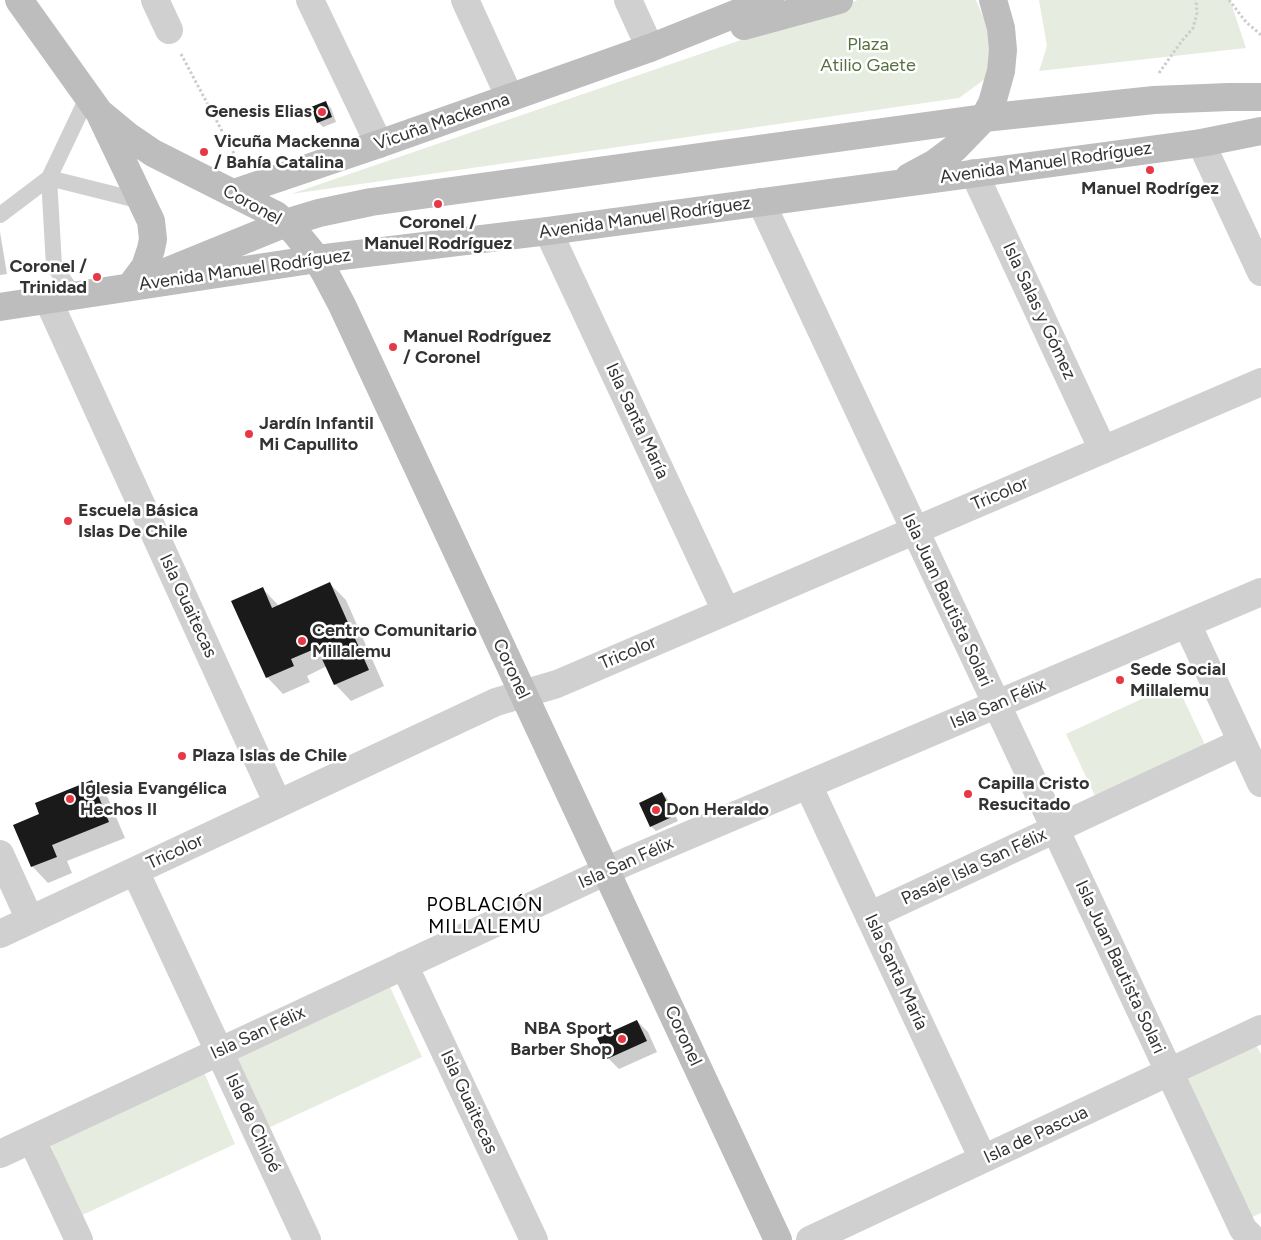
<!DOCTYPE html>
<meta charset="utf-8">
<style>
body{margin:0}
canvas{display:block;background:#fff}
</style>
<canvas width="1261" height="1240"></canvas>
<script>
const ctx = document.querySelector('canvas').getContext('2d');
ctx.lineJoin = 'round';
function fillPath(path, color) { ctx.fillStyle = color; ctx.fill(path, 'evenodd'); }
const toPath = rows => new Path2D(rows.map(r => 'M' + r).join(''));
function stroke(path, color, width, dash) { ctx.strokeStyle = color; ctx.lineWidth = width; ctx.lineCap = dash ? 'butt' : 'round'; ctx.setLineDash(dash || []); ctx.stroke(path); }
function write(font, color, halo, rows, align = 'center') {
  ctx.font = font + ' Figtree,sans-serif'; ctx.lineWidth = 5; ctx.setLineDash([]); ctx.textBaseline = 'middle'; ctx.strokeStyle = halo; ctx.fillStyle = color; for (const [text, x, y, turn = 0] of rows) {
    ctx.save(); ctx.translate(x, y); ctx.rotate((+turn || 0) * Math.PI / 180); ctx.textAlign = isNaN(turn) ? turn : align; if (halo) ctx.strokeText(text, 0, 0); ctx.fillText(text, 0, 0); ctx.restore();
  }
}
const green = toPath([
 [858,0,976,0,988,28,990,58,985,79,959,98,291,194],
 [1039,0,1230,0,1246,48,1039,71,1047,46],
 [1176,683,1206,747,1096,798,1066,734],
 [390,987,422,1057,266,1129,237,1058],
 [1256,1045,1261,1054,1261,1213,1252,1217,1186,1078],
 [203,1070,235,1144,78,1217,50,1143]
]);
const shadow = toPath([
 [326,103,331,108,336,122,323,127,318,122],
 [0,232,7,274,0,275],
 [330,584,346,600,384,686,351,701,335,684,327,666,307,676,310,682,283,694,267,677,262,588,279,606],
 [92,781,108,798,125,838,67,861,72,873,48,883,32,866,41,814],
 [662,793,667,798,678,821,656,831,651,826],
 [637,1021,648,1032,657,1052,619,1069,609,1059,599,1038]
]);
const building = toPath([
 [326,101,332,117,317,123,311,107],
 [330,582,369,670,334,685,317,648,291,659,294,666,266,678,231,601,263,587,272,608],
 [92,780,109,822,52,845,57,857,31,867,13,825,39,814,35,803],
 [662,792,674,816,650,827,639,803],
 [637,1020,647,1041,607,1059,597,1038]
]);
const path = toPath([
 [1229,0,1246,22,1261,35],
 [181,54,239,163],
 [1159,73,1181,42,1193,28,1197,13,1196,0]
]);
const lane = toPath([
 [49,178,141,201],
 [0,215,49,178],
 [75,296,54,266,49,178,88,96]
]);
const street = toPath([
 [155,0,169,30],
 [310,0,379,144],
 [465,0,510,98],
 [628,0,650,48],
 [1201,143,1261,272],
 [974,173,1103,450],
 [761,202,1243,1229,1254,1240],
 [548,231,726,611],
 [48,300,278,804],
 [1187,624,1261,783],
 [808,785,983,1159],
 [0,854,30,920],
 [135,871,307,1240],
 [869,916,1242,742],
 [0,934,496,702,557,684,1261,382],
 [404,965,534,1240],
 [32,1140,79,1240],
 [0,1154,628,861,1261,592],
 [810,1240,1261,1029]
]);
const secondary = toPath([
 [19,0,99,112,151,221,153,239,151,249,145,267,130,287],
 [744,26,839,0],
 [99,112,128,136,153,153,276,215,294,231,317,259,325,273,342,305,778,1240],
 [909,177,935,163,955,148,984,118,992,103,1001,71,1003,50,1001,28,993,0],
 [234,193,379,144,650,48,770,0],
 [168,271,286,223,319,213,371,202,984,118,1154,100,1229,97,1261,97],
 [0,307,317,259,548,231,1201,143,1261,131]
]);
const markers = [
 [322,112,5,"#e63946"],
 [204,152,5,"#e63946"],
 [1150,170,5,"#e63946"],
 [438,204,5,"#e63946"],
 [97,277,5,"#e63946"],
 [393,347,5,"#e63946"],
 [249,434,5,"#e63946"],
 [68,521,5,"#e63946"],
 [302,641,5,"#e63946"],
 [1120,680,5,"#e63946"],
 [182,756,5,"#e63946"],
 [968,794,5,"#e63946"],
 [70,799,5,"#e63946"],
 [656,810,5,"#e63946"],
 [622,1039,5,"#e63946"]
];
const parkNames = [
 ["Plaza",868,45],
 ["Atilio Gaete",868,66]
];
const poiNames = [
 ["Genesis Elias",312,112,"right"],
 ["Vicuña Mackenna",214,142],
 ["/ Bahía Catalina",214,163],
 ["Manuel Rodrígez",1150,189,"center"],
 ["Coronel /",438,223,"center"],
 ["Manuel Rodríguez",438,244,"center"],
 ["Coronel /",87,267,"right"],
 ["Trinidad",87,288,"right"],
 ["Manuel Rodríguez",403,337],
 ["/ Coronel",403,358],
 ["Jardín Infantil",259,424],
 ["Mi Capullito",259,445],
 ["Escuela Básica",78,511],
 ["Islas De Chile",78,532],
 ["Centro Comunitario",312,631],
 ["Millalemu",312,652],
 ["Sede Social",1130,670],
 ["Millalemu",1130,691],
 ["Plaza Islas de Chile",192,756],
 ["Capilla Cristo",978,784],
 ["Resucitado",978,805],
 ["Iglesia Evangélica",80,789],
 ["Hechos II",80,810],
 ["Don Heraldo",666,810],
 ["NBA Sport",612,1029,"right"],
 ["Barber Shop",612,1050,"right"]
];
const streetNames = [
 ["Vicuña Mackenna",442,122,-19],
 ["Avenida Manuel Rodríguez",1046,163,-8],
 ["Coronel",252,205,29],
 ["Avenida Manuel Rodríguez",645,218,-8],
 ["Avenida Manuel Rodríguez",245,270,-8],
 ["Isla Salas y Gómez",1039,311,65],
 ["Isla Santa María",637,421,65],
 ["Tricolor",1000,494,-23],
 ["Isla Juan Bautista Solari",947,600,65],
 ["Isla Guaitecas",188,606,65],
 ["Tricolor",628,653,-23],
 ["Coronel",511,669,65],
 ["Isla San Félix",998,704,-23],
 ["Tricolor",175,852,-25],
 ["Isla San Félix",626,863,-24],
 ["Pasaje Isla San Félix",974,867,-25],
 ["Isla Juan Bautista Solari",1120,967,65],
 ["Isla Santa María",896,972,65],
 ["Isla San Félix",258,1033,-25],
 ["Coronel",683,1036,65],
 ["Isla Guaitecas",469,1102,65],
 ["Isla de Chiloé",253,1123,65],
 ["Isla de Pascua",1036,1135,-25]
];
const neighbourhoodNames = [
 ["POBLACIÓN",485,905],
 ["MILLALEMU",485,927]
];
fillPath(green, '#e6ecdf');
fillPath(shadow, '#0003');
fillPath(building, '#1a1a1a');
stroke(path, '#cdcdcd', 3, [2.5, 2.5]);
stroke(lane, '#d0d0d0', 16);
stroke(street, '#d0d0d0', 28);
stroke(secondary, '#bdbdbd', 28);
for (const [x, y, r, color] of markers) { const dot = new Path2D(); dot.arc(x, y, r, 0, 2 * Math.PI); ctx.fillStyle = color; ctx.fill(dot); stroke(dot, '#fff', 2); }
write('18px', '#56703f', '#fff', parkNames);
write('bold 18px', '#333', '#fff', poiNames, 'left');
write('18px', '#333', '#fff', streetNames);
ctx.letterSpacing = '1px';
write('19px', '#000', '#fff', neighbourhoodNames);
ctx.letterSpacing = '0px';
</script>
